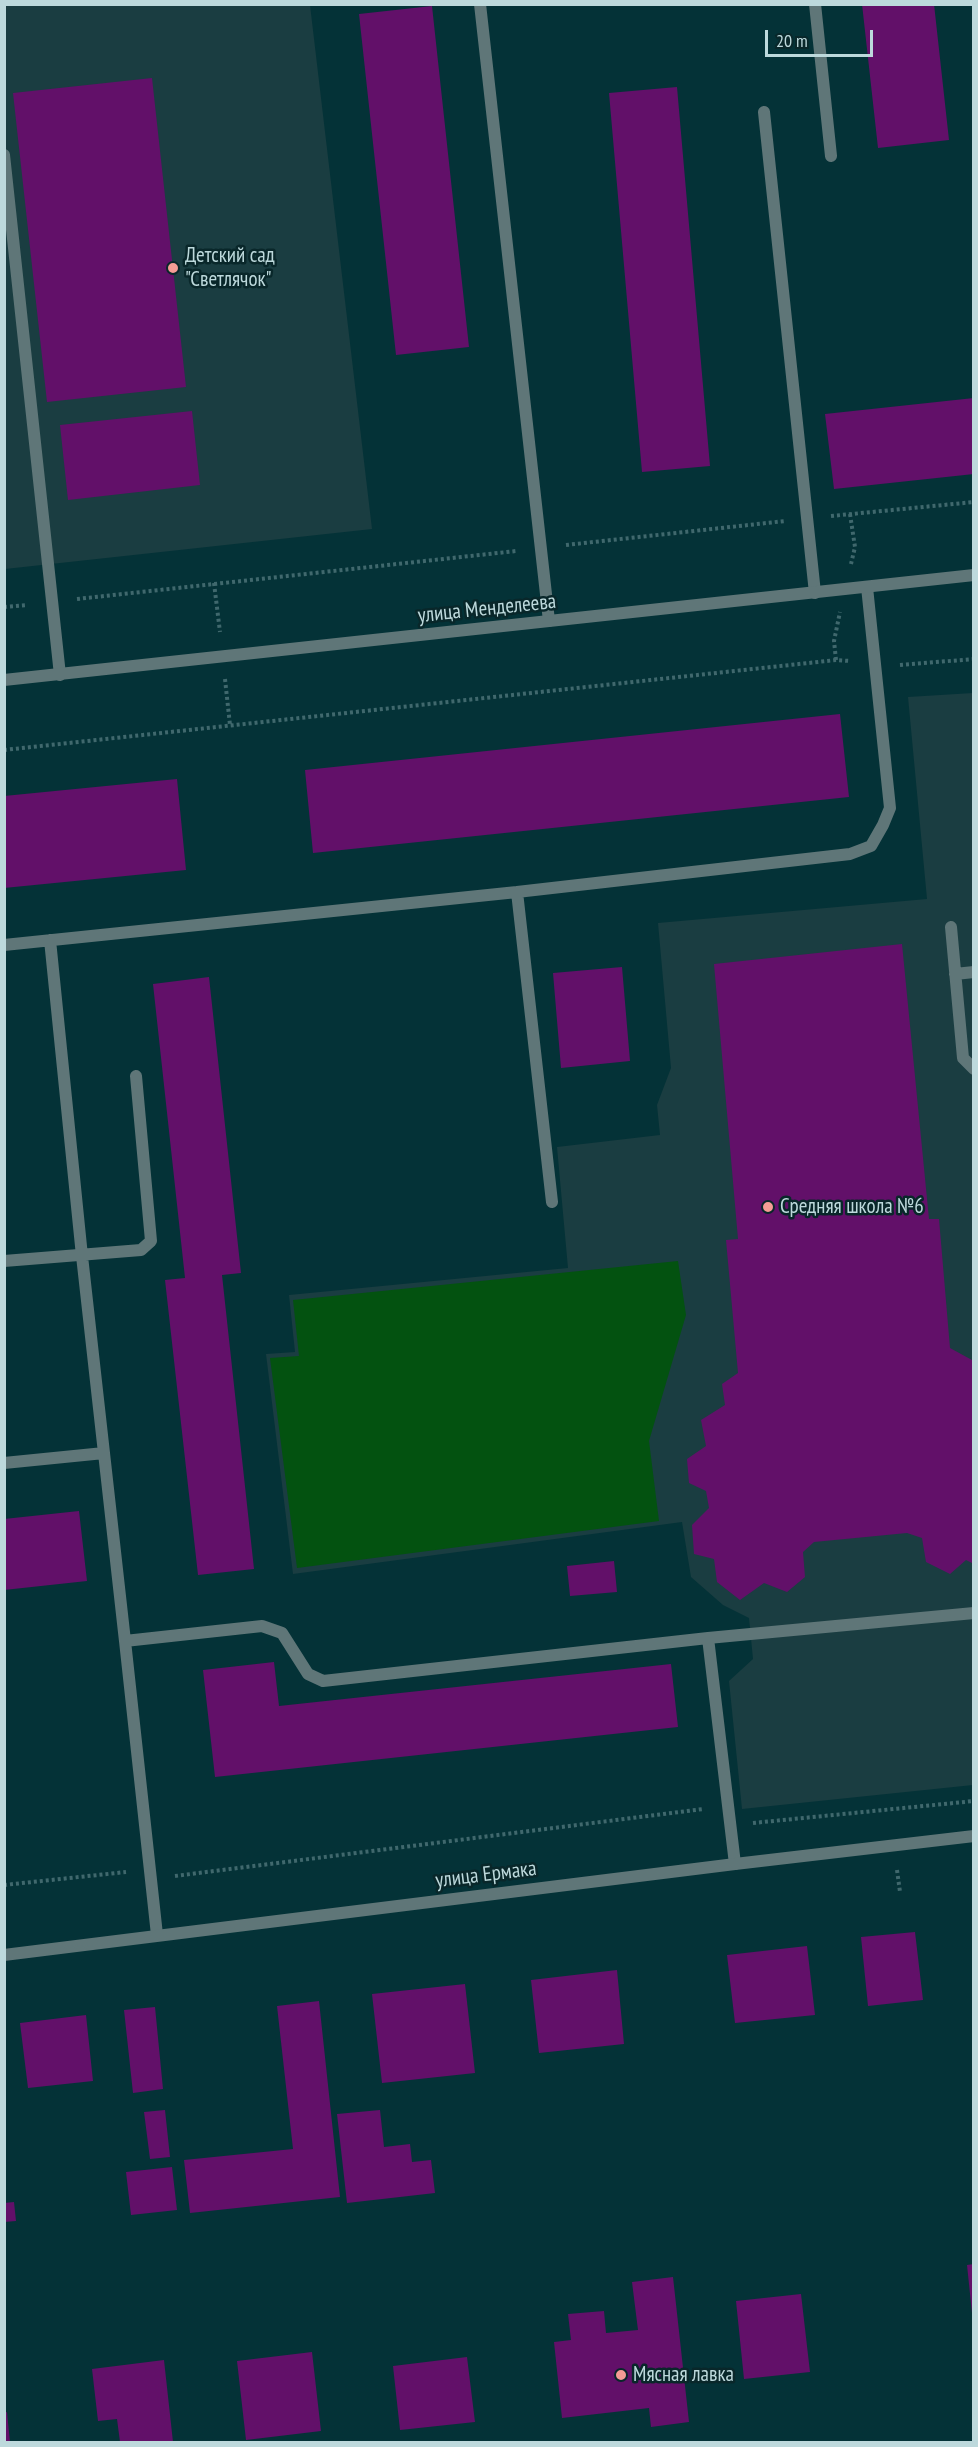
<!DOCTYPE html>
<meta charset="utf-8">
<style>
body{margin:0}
#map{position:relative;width:978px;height:2447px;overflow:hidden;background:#043237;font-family:"PT Sans Narrow",sans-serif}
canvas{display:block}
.frame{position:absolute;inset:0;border:6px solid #bdd9dc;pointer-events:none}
.scale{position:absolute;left:765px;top:30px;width:108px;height:27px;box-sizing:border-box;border:3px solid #bdd9dc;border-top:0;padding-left:8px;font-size:18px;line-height:21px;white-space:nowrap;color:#bdd9dc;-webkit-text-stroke:4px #09272a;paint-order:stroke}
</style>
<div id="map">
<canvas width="978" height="2447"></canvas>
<div class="frame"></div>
<div class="scale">20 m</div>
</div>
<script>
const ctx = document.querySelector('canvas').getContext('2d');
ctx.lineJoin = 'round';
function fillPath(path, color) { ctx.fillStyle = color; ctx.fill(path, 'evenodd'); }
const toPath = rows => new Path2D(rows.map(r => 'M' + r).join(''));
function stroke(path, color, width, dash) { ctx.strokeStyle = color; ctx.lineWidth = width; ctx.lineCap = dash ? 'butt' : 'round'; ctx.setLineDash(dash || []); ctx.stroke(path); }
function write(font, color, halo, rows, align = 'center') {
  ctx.font = font + ' "PT Sans Narrow",sans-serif'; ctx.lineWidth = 5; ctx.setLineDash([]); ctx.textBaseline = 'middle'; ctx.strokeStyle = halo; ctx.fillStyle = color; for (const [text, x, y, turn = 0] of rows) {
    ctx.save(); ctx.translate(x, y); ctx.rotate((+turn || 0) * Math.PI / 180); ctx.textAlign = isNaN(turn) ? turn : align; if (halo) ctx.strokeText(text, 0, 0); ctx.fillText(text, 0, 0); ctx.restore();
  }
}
const built = toPath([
 [23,4,310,5,372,529,5,569,4,6],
 [973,693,973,1785,742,1809,729,1681,753,1659,749,1618,723,1605,691,1577,682,1522,293,1574,266,1354,295,1352,289,1295,568,1268,557,1147,660,1135,657,1105,671,1068,658,923,927,899,908,697]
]);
const green = toPath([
 [678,1261,686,1315,649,1441,659,1521,297,1568,270,1358,299,1356,293,1300]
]);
const building = toPath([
 [862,4,934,4,949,140,878,148],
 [432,6,469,347,396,355,359,14],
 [152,78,186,387,47,402,13,93],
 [677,87,710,466,642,472,609,93],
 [974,398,974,474,834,489,825,414],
 [192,411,200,485,68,500,60,425],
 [840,714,849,797,313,853,305,770],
 [177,779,186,870,4,888,4,796],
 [902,944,929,1219,939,1219,950,1348,972,1360,974,1564,966,1560,950,1574,926,1562,922,1538,907,1533,814,1542,803,1552,805,1577,787,1592,764,1583,740,1600,717,1582,714,1559,694,1554,692,1525,709,1508,706,1491,689,1483,687,1459,706,1446,701,1420,725,1405,722,1384,738,1373,726,1240,738,1239,714,964],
 [622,967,630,1061,561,1068,553,973],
 [209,977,241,1273,222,1275,254,1569,198,1575,165,1280,185,1278,153,984],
 [79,1511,87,1581,4,1590,4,1519],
 [614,1561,617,1592,570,1596,567,1566],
 [274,1662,279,1706,671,1664,678,1727,215,1777,203,1670],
 [915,1932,923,2000,868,2006,861,1937],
 [807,1946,815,2015,735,2023,727,1955],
 [617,1970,624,2044,539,2053,531,1980],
 [465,1984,475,2073,382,2083,372,1994],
 [319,2001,340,2197,190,2213,184,2160,293,2149,277,2006],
 [155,2007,163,2089,133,2093,124,2010],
 [86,2015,93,2081,28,2088,20,2023],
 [165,2110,170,2157,150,2159,144,2112],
 [380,2110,384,2147,410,2144,412,2162,431,2160,435,2193,347,2203,337,2114],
 [172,2167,177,2210,131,2215,126,2172],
 [14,2202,16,2221,4,2222,4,2203],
 [974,2264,974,2313,972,2313,967,2265],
 [673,2277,689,2422,651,2427,649,2408,562,2418,554,2342,571,2340,568,2314,604,2311,606,2333,638,2330,632,2282],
 [801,2294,810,2372,744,2379,736,2301],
 [312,2352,321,2431,246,2440,237,2361],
 [467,2357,475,2422,400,2430,393,2366],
 [164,2360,173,2442,120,2442,117,2419,98,2421,92,2369],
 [7,2412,10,2442,4,2442,4,2413]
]);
const path = toPath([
 [850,514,855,547,851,564],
 [831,516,974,502],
 [566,545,785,521],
 [214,583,220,632],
 [77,599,516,551],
 [4,607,27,605],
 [836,660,834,641,840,612],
 [900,665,974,659],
 [225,679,230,725],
 [4,750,836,660,850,661],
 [753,1823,974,1801],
 [897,1870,900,1892],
 [175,1876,703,1809],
 [4,1885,126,1872]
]);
const service = toPath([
 [480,4,549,621],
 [815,4,831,156],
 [764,112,815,593],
 [4,155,60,675],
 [517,892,552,1202],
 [951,927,963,1058,974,1069],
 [50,940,82,1256,125,1641],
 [4,945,517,892,850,854,871,846,883,825,890,808,867,587],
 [955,974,974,972],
 [4,1261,141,1250,151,1241,136,1076],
 [4,1463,104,1453],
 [708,1638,974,1613],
 [157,1935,125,1641,262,1626,282,1633,308,1674,323,1681,708,1638,735,1864]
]);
const minor = toPath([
 [4,680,974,575],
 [4,1955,735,1864,974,1836]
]);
const markers = [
 [173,268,6,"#f59c95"],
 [768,1207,6,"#f59c95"],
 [621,2375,6,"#f59c95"]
];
const poiNames = [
 ["Детский сад",185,256],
 ["\"Светлячок\"",185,280],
 ["Средняя школа №6",780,1207],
 ["Мясная лавка",633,2375]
];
const streetNames = [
 ["улица Менделеева",487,609,-6],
 ["улица Ермака",486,1875,-7]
];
fillPath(built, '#1a3d41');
fillPath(green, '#035210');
fillPath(building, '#621069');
stroke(path, '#40686d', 4, [3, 3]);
stroke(service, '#5f7678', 12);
stroke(minor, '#5f7678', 12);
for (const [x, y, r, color] of markers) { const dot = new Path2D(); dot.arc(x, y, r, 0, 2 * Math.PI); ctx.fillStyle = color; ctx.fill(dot); stroke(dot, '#09272a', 2); }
write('21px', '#bdd9dc', '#09272a', poiNames, 'left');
write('21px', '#bdd9dc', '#09272a', streetNames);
</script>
